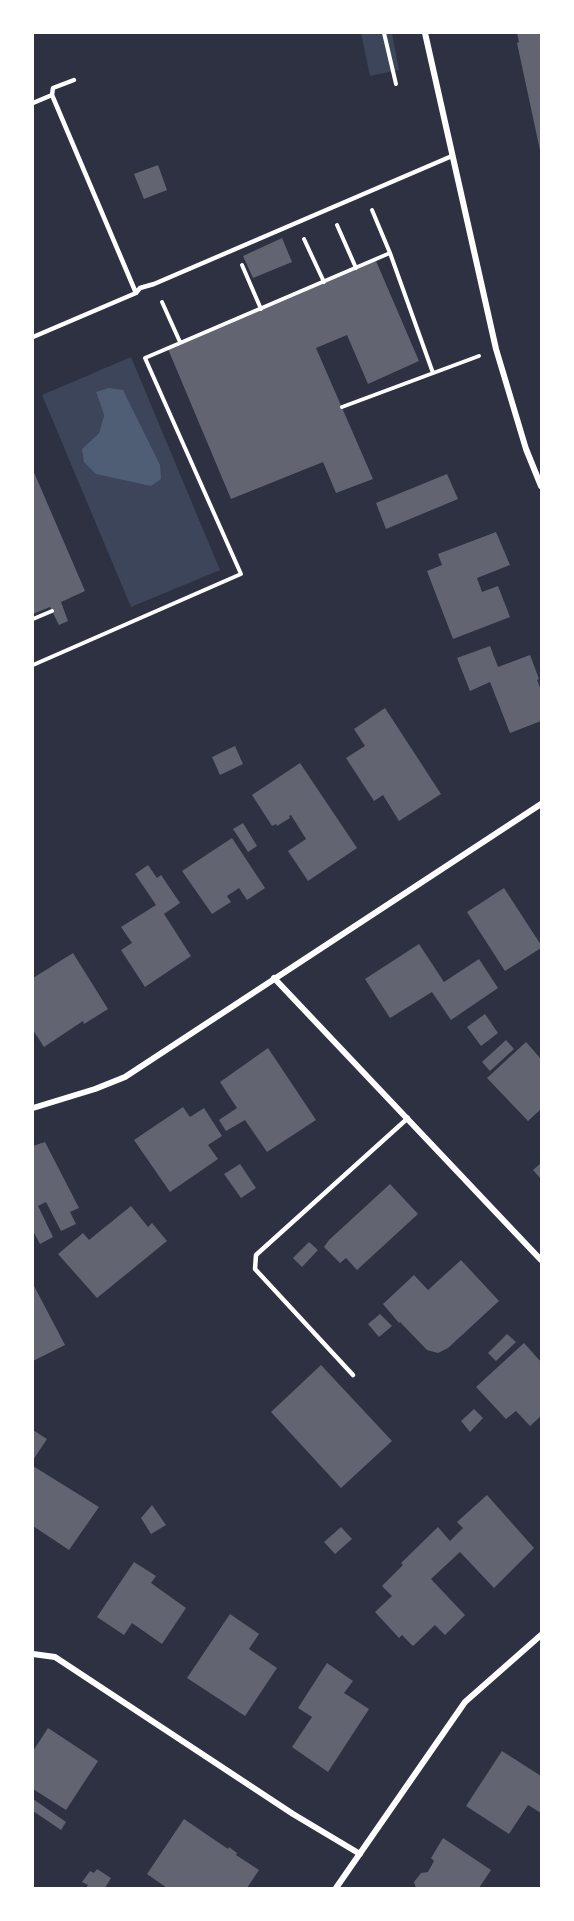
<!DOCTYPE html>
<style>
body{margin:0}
#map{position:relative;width:574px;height:1921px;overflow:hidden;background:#2d3142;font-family:Barlow,sans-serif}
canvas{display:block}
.frame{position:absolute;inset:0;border:34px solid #fff;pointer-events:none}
</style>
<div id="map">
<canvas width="574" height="1921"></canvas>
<div class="frame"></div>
</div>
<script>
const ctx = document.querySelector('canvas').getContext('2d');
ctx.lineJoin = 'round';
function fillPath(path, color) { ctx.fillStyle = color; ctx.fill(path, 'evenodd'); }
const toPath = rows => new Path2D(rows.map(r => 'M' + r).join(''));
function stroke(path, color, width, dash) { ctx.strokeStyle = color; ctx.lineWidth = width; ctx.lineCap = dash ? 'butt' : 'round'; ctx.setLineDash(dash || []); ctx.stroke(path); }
const green = toPath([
 [361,33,392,33,399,70,370,76],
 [131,357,220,570,131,607,42,395],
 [96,392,151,486,82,449,99,433,104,415]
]);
const water = toPath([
 [109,388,123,390,160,465,161,479,151,486,96,474,84,462,82,449,99,433,104,415,96,392]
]);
const building = toPath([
 [517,33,541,33,541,155,517,43,519,42],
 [158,165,167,190,144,199,134,174],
 [282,238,292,262,253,278,243,256],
 [376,261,419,361,368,384,347,335,316,348,373,479,336,493,323,462,231,499,168,349],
 [33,470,85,591,61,602,68,621,59,625,50,607,33,614],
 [447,474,458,499,386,529,376,503],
 [496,532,510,565,477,578,482,592,498,586,510,617,453,639,427,571,442,565,438,554],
 [490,646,498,667,530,655,539,679,537,680,541,690,541,721,510,733,490,682,470,691,457,658],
 [385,708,441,794,399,821,383,795,374,801,346,758,365,746,354,729],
 [235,746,243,764,220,775,212,757],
 [300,763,357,848,308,881,288,851,306,839,291,815,289,816,290,818,277,826,276,824,272,826,252,795],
 [243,823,257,846,248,852,233,829],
 [232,838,265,888,247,900,239,888,227,896,231,902,212,914,182,871],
 [148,865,157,878,161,875,180,903,164,914,191,956,145,987,121,950,132,943,121,927,156,905,135,874],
 [504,888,541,945,541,948,505,971,467,912],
 [419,944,444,982,479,959,498,988,451,1020,432,992,390,1018,365,979],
 [73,953,108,1009,84,1024,83,1021,44,1047,33,1030,33,978],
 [485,1014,498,1033,481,1046,467,1027],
 [506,1040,514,1049,490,1071,482,1062],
 [526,1042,541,1059,541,1109,528,1121,487,1078],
 [268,1048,316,1120,267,1152,245,1120,226,1131,219,1120,237,1108,220,1082],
 [183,1107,190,1117,204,1108,222,1136,208,1145,218,1159,170,1192,134,1140],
 [45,1142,79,1208,70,1212,76,1224,61,1231,46,1202,38,1206,53,1237,40,1244,33,1231,33,1146],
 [541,1163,541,1179,533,1170],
 [240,1164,256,1188,241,1198,224,1174],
 [390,1184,418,1214,357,1270,346,1258,340,1263,324,1247,329,1240],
 [131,1206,148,1227,152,1223,167,1241,97,1298,58,1254,83,1233,89,1240],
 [309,1242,318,1250,302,1267,293,1258],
 [461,1260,499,1301,448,1348,438,1353,427,1350,400,1322,399,1323,383,1304,414,1275,428,1290],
 [33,1284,65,1345,33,1361],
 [380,1314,392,1326,379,1337,368,1324],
 [507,1334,516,1342,496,1361,488,1353],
 [524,1343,541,1362,541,1416,530,1426,516,1411,506,1419,476,1387],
 [321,1365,392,1441,341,1488,271,1412],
 [474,1409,483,1418,470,1432,461,1421],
 [33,1430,47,1439,33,1460],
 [33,1466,99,1507,69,1550,33,1526],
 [487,1495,534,1548,494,1588,460,1552,431,1579,465,1615,445,1635,435,1625,413,1646,402,1635,399,1638,375,1612,392,1596,382,1586,403,1565,401,1563,438,1527,450,1541,463,1528,457,1522],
 [152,1505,166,1525,151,1534,141,1518],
 [341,1527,352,1539,335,1554,324,1542],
 [134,1562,156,1576,151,1583,186,1608,162,1644,132,1623,124,1635,97,1617],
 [230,1614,259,1634,249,1649,277,1668,245,1716,187,1678],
 [327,1663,353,1681,344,1693,369,1709,328,1772,292,1747,312,1717,298,1708],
 [48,1728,98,1761,66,1810,33,1789,33,1751],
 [502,1751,541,1776,541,1813,528,1805,509,1834,466,1806],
 [33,1799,66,1822,61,1830,33,1811],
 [184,1819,228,1849,229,1847,237,1853,236,1855,259,1870,247,1888,167,1888,147,1874],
 [443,1838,491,1870,479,1888,416,1888,414,1882,421,1873,428,1872,434,1861,431,1858],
 [97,1869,111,1878,105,1888,86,1888,88,1885,82,1882,90,1871,94,1873]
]);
const path = toPath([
 [384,33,396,84],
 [372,210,390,253],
 [337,225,356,268],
 [304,239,324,282],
 [242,265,261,309],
 [162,302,180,342],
 [342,407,479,356],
 [33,619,52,611],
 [33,665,241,574,145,358,390,253,433,373]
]);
const service = toPath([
 [52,95,136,293],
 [33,103,52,95,53,88,74,80],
 [33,337,136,293,140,288,154,284,452,156],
 [353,1375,255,1269,256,1255,408,1118]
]);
const minor = toPath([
 [425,33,496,349,526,449,541,486],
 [274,978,541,1260],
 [33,1108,95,1089,125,1077,541,804],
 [33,1654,55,1657,293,1814,360,1854],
 [336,1888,465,1702,541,1635]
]);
fillPath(green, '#3c4559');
fillPath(water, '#4f5d75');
fillPath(building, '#626471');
stroke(path, '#fff', 4);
stroke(service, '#fff', 4.5);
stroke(minor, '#fff', 6);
</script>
